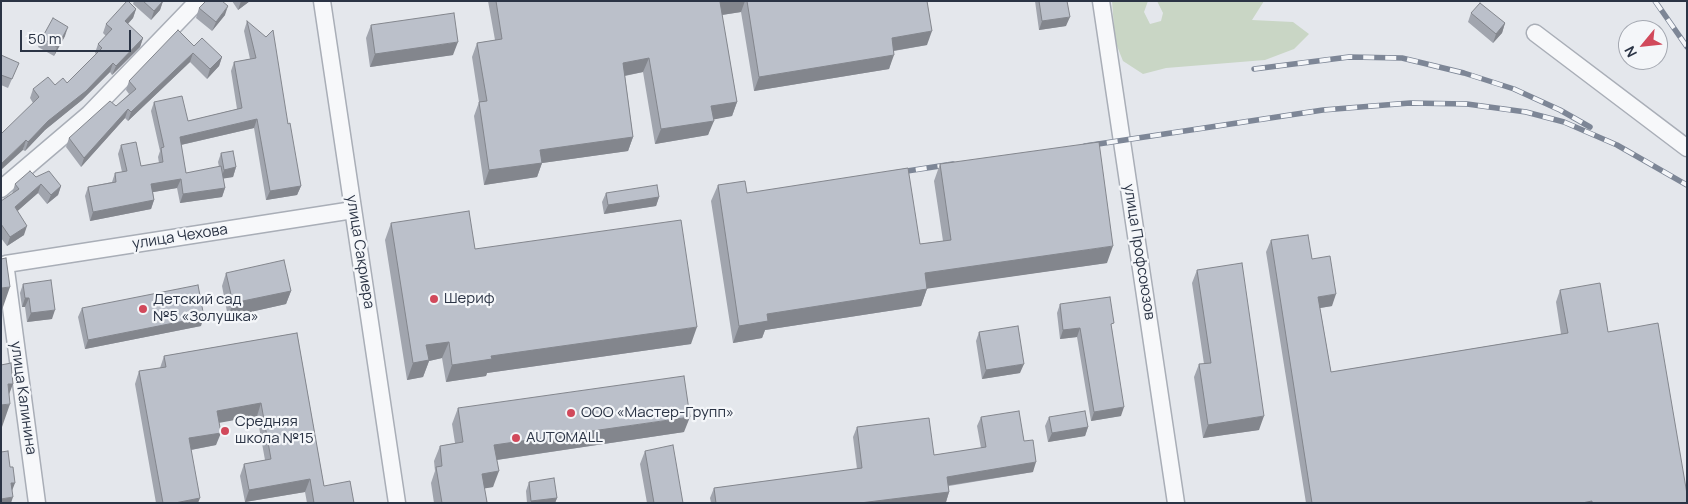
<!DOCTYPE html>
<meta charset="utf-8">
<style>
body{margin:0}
#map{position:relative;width:1688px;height:504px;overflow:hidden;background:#e4e7ec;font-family:Manrope,sans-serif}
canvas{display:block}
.frame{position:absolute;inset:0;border:2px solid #2b3445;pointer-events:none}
.north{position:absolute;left:1618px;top:20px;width:50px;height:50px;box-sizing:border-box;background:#f4f6f9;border:1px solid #a4a8b1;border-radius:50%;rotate:242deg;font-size:14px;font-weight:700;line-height:20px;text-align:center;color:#2b3445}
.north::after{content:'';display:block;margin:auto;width:18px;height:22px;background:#d1495b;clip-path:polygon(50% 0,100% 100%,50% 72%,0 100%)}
.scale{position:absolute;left:20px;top:30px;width:111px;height:22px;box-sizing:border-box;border:2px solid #2b3445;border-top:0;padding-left:6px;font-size:15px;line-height:18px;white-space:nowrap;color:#2b3445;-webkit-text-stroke:4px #f4f6f9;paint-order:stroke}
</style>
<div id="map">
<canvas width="1688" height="504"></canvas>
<div class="frame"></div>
<div class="north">N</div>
<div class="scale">50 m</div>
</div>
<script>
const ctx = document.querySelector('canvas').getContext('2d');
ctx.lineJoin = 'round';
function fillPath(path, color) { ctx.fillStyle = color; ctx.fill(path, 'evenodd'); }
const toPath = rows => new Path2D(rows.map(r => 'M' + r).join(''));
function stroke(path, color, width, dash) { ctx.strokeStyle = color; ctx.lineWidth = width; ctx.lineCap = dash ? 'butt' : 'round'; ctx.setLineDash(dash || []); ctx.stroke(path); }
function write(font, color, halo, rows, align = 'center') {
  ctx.font = font + ' Manrope,sans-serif'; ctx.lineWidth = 4.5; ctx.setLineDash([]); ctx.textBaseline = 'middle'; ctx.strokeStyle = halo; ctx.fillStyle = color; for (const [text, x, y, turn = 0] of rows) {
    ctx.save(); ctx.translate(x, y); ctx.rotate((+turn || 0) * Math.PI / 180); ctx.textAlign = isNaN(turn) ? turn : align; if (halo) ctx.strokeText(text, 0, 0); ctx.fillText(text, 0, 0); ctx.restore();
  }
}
const green = toPath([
 [1112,1,1148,1,1144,12,1150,24,1161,21,1163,13,1157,1,1264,1,1252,20,1293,22,1309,34,1294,49,1265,60,1166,68,1143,74,1123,61,1115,41]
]);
const minor = toPath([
 [322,1,397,503],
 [1101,1,1176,503],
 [1535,33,1687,148],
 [1,189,89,114,198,1],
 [6,264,353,210],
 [6,270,37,503]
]);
const rail = toPath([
 [1655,1,1687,47],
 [1254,69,1349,57,1402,58,1464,73,1514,89,1560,110,1590,127],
 [1085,146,1323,110,1410,103,1467,104,1526,112,1564,122,1617,145,1687,185],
 [894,173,953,164]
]);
const wall = toPath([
 [134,1,163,1,160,10,151,20,133,4],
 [232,1,250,1,238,10],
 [488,1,927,1,927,45,894,51,889,69,754,91,741,12,722,15,737,102,732,116,713,119,708,135,655,144,643,72,625,76,633,137,628,151,542,163,537,177,484,185,474,116,479,102,472,57,477,43,495,40],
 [1035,1,1067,1,1066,26,1039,30],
 [199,8,225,15,212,31,196,18],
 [136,9,133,18,128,24,143,38,140,47,112,75,110,72,82,100,45,130,25,151,23,150,33,103,30,98,33,89,55,85,67,83,96,54,95,53,98,44,106,36,103,33,106,24],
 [1471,13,1505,23,1502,33,1493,43,1468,22],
 [247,21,288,124,301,186,297,195,266,200,254,128,181,145,186,173,219,167,218,162,221,153,236,167,233,177,223,178,225,188,222,197,180,203,177,188,153,192,154,200,151,209,90,221,85,196,88,187,112,182,115,173,122,172,118,154,121,145,141,166,159,163,158,157,160,151,151,111,154,102,188,121,237,109,231,71,234,62,250,59,244,31],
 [371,25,453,55,370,67,366,38],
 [65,36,54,56,38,47,42,38],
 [194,46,222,57,219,66,207,79,190,62,128,121,125,118,81,167,66,147,69,138,116,106,129,94,126,90,129,81],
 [1,55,15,72,8,88,1,85],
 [940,164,1107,263,927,288,921,306,765,330,762,338,733,343,711,201,718,185,920,244,943,241,934,181],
 [36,177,61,186,58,195,47,204,38,193,17,211,24,235,7,246,1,238,1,201,12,194,15,184],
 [606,193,659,197,656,206,604,214,602,202],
 [391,223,475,249,691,344,487,373,486,376,446,382,442,358,429,361,423,377,407,380,385,240],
 [1271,240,1332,306,1320,308,1331,372,1561,334,1556,302,1560,290,1608,332,1687,503,1306,503,1266,252],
 [1197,270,1259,430,1203,438,1194,377,1199,364,1204,364,1192,283],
 [226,273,291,291,286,304,228,317,222,286],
 [23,284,52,319,27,322,25,307,22,307,20,293],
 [1060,304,1112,329,1121,416,1091,421,1077,337,1060,339,1057,313],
 [82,308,201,326,85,349,78,317],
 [979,332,1020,373,982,379,976,341],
 [297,333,324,486,354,503,307,503,305,492,245,502,240,476,244,464,265,460,257,416,219,422,216,445,191,450,198,503,156,503,135,384,139,371,160,368,164,356],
 [458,408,684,432,497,460,493,487,484,488,487,503,434,503,431,483,435,471,434,461,440,446,455,443,452,424],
 [981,417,1024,441,1033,472,949,486,949,492,946,502,936,503,711,503,710,498,714,488,857,469,853,437,857,427,934,455,981,448,977,426],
 [1049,417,1088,427,1085,436,1048,442,1045,426],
 [645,451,683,503,647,503,640,464],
 [529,482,557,498,555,503,527,503,526,491]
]);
const shadedWall = toPath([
 [163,1,160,10,151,20,154,11],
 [241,1,250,1,238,10],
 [723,1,745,1,741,12,715,16,720,2],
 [228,6,225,15,212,31,216,22],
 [136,9,133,18,122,30,125,21],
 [1070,17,1066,26,1039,30,1042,21],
 [1505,23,1502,33,1493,43,1496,34],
 [68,27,65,36,54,56,57,47],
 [932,31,927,45,886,52,892,38],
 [143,38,140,47,112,75,116,66],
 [458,42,453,55,370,67,375,54],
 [193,53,190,62,128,121,131,112],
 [894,55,889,69,754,91,759,77],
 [222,57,219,66,207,79,210,69],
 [649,58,643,72,618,77,623,63],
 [113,63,110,72,82,100,45,130,25,151,28,142,48,121],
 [737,102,732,116,706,121,711,106],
 [128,109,125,118,81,167,84,158],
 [257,119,254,128,176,146,180,137],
 [714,121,708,135,655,144,661,129],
 [633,137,628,151,535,164,540,150],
 [26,140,23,150,1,170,1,164],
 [542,163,537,177,484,185,489,170],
 [236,167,233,177,221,179,224,170],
 [181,179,177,188,148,193,151,184],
 [41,184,38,193,12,216,15,207],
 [61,186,58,195,47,204,51,195],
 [301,186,297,195,266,200,270,191],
 [225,188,222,197,180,203,183,194],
 [659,197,656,206,604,214,608,205],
 [154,200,151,209,90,221,93,212],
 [27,226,24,235,7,246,10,237],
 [1113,246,1107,263,918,290,925,273],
 [10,287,2,310,1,310,1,288],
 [927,289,921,306,765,330,762,338,733,343,739,326,767,314],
 [291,291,286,304,228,317,233,303],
 [1336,294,1332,306,1314,309,1318,297],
 [25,298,29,298,25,307,22,307],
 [55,310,52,319,27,322,31,313],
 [204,317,201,326,85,349,88,340],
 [697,327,691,344,487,373,486,376,446,382,452,365,491,356],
 [1080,328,1077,337,1060,339,1063,330],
 [449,342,442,358,429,361,423,377,407,380,413,363,426,345],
 [1024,364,1020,373,982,379,986,370],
 [8,384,13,384,5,405,10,404,2,427,1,427,1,402],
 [261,403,257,416,213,424,217,411],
 [1124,407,1121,416,1091,421,1094,412],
 [1264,416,1259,430,1203,438,1208,425],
 [690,417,684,432,489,461,494,445],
 [1088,427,1085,436,1048,442,1052,433],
 [221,433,216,445,185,451,189,438],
 [1036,462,1033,472,944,486,947,477],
 [499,471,493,487,476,490,482,474],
 [310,479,305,492,245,502,249,490],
 [11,483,15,483,10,496],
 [949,492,946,502,936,503,860,503],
 [13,497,11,503,1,503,1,499],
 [200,498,198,503,175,503],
 [557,498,555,503,531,503,531,501]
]);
const building = toPath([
 [127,1,128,1,136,9,125,21,143,38,116,66,113,63,86,91,48,121,28,142,26,140,1,164,1,134,39,97,33,89,48,77,55,85,63,78,67,83,102,48,98,44,112,29,106,24,127,1],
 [143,1,163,1,154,11,143,1],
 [206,1,222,1,228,6,216,22,199,8,206,1],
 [496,1,723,1,720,2,737,102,711,106,714,121,661,129,649,58,623,63,633,137,540,150,542,163,489,170,479,102,487,101,477,43,502,39,496,1],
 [747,1,927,1,932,31,892,38,894,55,759,77,747,1],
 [1039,1,1067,1,1070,17,1042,21,1039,1],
 [1480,3,1505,23,1496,34,1471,13,1480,3],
 [454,13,458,42,375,54,371,25,454,13],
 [53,18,68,27,57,47,42,38,53,18],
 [247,21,266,37,273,30,288,124,290,123,301,186,270,191,257,119,180,137,186,173,221,166,225,188,183,194,181,179,151,184,154,200,93,212,88,187,116,182,115,173,127,171,121,145,136,142,141,166,163,162,161,148,164,147,154,102,182,96,188,121,242,108,234,62,256,58,247,21],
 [178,30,194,46,202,38,222,57,210,69,193,53,131,112,128,109,84,158,69,138,110,101,116,106,136,89,129,81,178,30],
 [1,55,19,63,12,79,1,75,1,55],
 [1099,142,1113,246,925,273,927,289,767,314,768,321,739,326,718,185,745,181,747,193,908,168,920,244,951,240,940,164,1099,142],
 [233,151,236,167,224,170,221,153,233,151],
 [30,171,36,177,49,171,61,186,51,195,41,184,15,207,27,226,10,237,1,224,1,201,19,189,15,184,30,171],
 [657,185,659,197,608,205,606,193,657,185],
 [469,211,475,249,681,220,697,327,491,356,492,359,452,365,449,342,426,345,429,360,413,363,391,223,469,211],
 [1308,235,1312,259,1330,256,1336,294,1318,297,1331,372,1568,333,1560,290,1600,283,1608,332,1658,323,1687,494,1687,503,1592,503,1592,501,1582,503,1312,503,1271,240,1308,235],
 [6,258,10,287,1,288,1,259,6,258],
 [284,260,291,291,233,303,226,273,284,260],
 [1242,263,1264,416,1208,425,1199,364,1211,363,1197,270,1242,263],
 [51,280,55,310,31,313,29,298,25,298,23,284,51,280],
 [198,285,204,317,88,340,82,308,198,285],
 [1110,297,1114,323,1111,324,1124,407,1094,412,1080,328,1063,330,1060,304,1110,297],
 [1018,326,1024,364,986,370,979,332,1018,326],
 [297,333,324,486,350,481,354,503,314,503,310,479,249,490,244,464,271,459,261,403,217,411,221,433,189,438,200,498,175,503,163,503,139,371,166,367,164,356,297,333],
 [11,363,13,384,8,384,10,404,1,405,1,365,11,363],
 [684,376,690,417,494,445,499,471,482,474,487,502,485,503,442,503,436,467,442,466,440,446,463,442,458,408,684,376],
 [1019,411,1024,441,1033,440,1036,462,947,477,949,492,860,503,716,503,714,488,862,468,857,427,929,418,934,455,986,447,981,417,1019,411],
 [1085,411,1088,427,1052,433,1049,417,1085,411],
 [673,445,683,503,654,503,645,451,673,445],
 [8,451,10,467,13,467,15,483,11,483,13,497,1,499,1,452,8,451],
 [554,478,557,498,531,501,529,482,554,478]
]);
const markers = [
 [434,299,5,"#d1495b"],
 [143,309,5,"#d1495b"],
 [571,413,5,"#d1495b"],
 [225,431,5,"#d1495b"],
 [516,438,5,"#d1495b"]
];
const streetNames = [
 ["улица Чехова",180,237,-9],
 ["улица Сакриера",360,252,81],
 ["улица Профсоюзов",1139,252,81],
 ["улица Калинина",23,398,82]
];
const poiNames = [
 ["Шериф",444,299],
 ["Детский сад",153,300],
 ["№5 «Золушка»",153,317],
 ["ООО «Мастер-Групп»",581,413],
 ["Средняя",235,422],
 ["школа №15",235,439],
 ["AUTOMALL",526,438]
];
fillPath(green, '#c9d6c5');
stroke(minor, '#a9aeb7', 19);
stroke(minor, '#f7f8fa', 16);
stroke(rail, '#7d8696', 5.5);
stroke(rail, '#f4f6f9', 4, [11]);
fillPath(wall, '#a1a5ae');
fillPath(shadedWall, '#83868d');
fillPath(building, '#bbc0ca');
stroke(building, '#83868d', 1);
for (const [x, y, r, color] of markers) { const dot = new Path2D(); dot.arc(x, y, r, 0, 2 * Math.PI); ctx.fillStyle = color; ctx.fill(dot); stroke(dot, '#f4f6f9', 2); }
write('15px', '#2b3445', '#f4f6f9', streetNames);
write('15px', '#2b3445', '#f4f6f9', poiNames, 'left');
</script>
